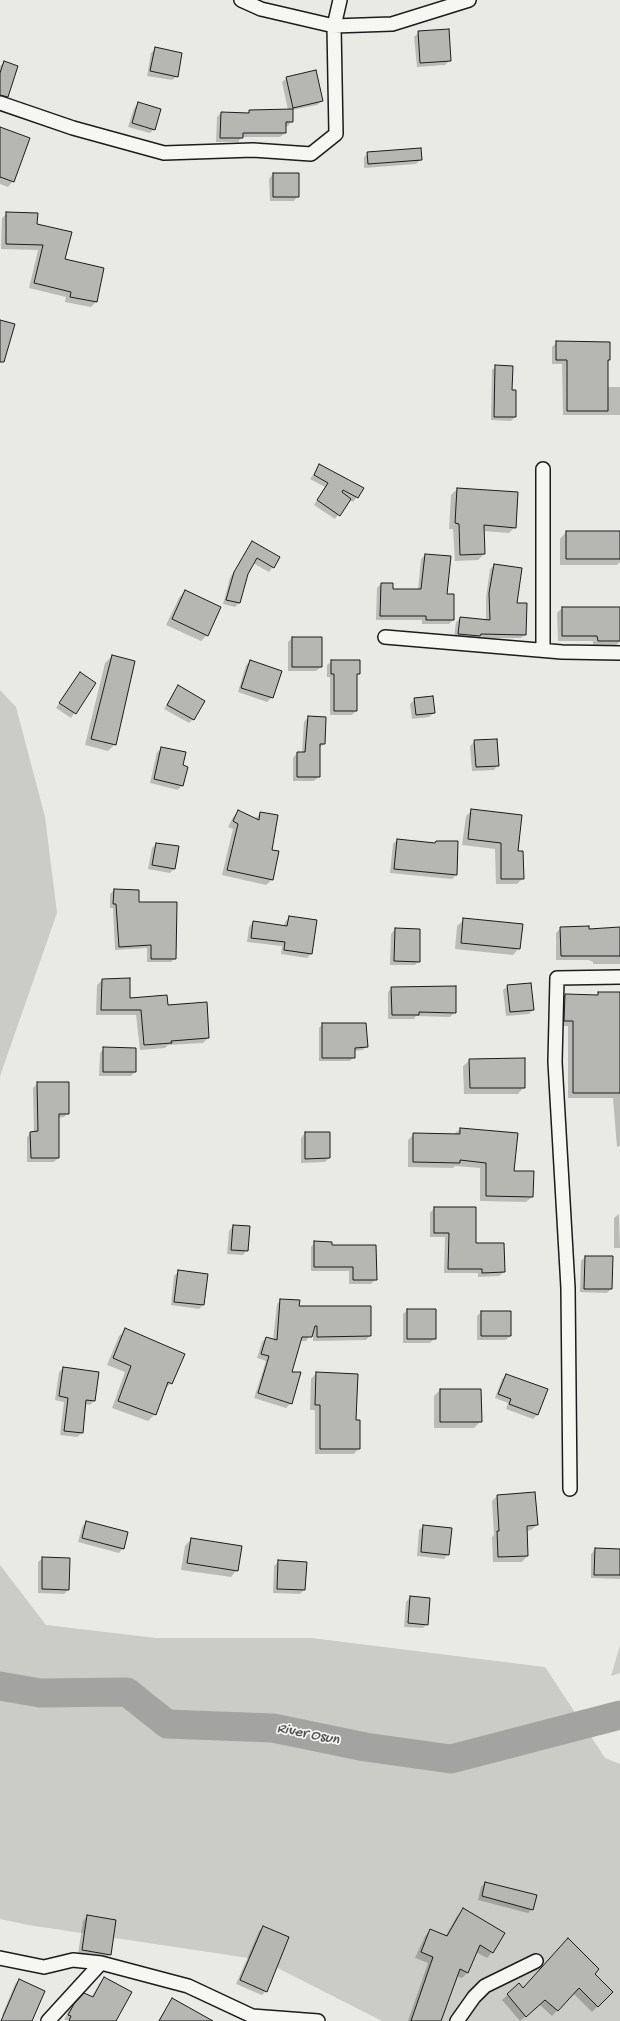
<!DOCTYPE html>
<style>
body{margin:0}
canvas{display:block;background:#e9e9e5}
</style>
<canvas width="620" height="2021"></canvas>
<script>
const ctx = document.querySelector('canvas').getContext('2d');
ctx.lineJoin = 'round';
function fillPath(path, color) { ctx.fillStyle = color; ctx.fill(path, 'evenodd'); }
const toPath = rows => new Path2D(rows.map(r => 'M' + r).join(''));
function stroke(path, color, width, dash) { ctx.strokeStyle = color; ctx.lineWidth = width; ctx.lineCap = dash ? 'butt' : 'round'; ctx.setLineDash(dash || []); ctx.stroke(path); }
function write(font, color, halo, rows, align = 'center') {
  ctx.font = font + ' "Gochi Hand",sans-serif'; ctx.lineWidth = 3.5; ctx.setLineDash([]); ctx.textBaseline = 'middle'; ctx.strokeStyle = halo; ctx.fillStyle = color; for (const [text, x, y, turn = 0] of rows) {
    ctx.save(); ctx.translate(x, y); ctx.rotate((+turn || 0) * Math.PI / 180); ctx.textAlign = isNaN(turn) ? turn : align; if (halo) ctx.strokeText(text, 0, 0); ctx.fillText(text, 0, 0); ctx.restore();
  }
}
const green = toPath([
 [0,690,16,707,45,817,57,913,0,1076],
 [0,1565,46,1625,156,1638,311,1638,545,1667,605,1758,620,1764,620,2021,382,2021,262,1960,28,1925,0,1919],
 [620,1645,620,1673,611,1676]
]);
const shadow = toPath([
 [419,32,450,60,445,65,417,67,414,37],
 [155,49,177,76,172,80,147,76,151,53],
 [4,62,8,94,4,98,0,97,0,66],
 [287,78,322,101,317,105,292,110,292,121,288,126,285,126,285,133,280,137,242,137,238,142,216,142,217,117,221,113,246,114,250,111,288,110,282,82],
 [138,103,154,129,150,133,128,127,134,108],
 [0,130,13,181,8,187,0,184],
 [368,153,421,159,416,164,364,168,364,157],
 [273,174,298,196,294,201,270,201,269,179],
 [7,213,36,225,64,260,103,268,96,302,91,307,65,302,66,297,29,288,38,250,1,249,2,218],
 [557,342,609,360,607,362,607,387,620,387,620,415,563,415,562,364,552,364,552,347],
 [496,366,511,391,515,417,511,421,491,420,492,370],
 [320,465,363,488,353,502,349,500,335,519,314,505,325,487,310,479],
 [457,489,515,527,509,533,483,531,484,554,478,560,455,561,453,529,449,529,451,495],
 [566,532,620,532,620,562,617,565,560,565,560,539],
 [252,542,273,567,269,572,253,563,247,574,239,603,235,607,223,604,230,578],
 [425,555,446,595,453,620,449,624,422,624,422,620,376,620,377,588,381,584,392,590,418,590,421,559],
 [494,565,516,604,525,634,521,638,478,638,475,640,454,638,456,622,461,618,486,620,486,598,490,569],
 [185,591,207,635,201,641,166,625,179,598],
 [562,608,620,608,620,641,616,646,593,646,593,641,558,641,557,613],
 [292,638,321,667,316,671,288,671,288,642],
 [112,656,115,744,108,751,85,745,105,663],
 [251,661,272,697,267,702,238,692,246,665],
 [332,661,359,673,356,676,356,711,352,715,330,715,330,677,327,677,327,665],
 [80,673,95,683,71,718,56,708],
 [178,686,193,719,189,723,164,709],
 [415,699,434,713,429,717,412,719,410,704],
 [308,717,324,744,319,748,319,777,314,781,293,781,293,758,297,753,302,753,304,722],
 [475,741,498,765,494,770,472,771,470,746],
 [162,748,182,766,182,785,178,790,150,783,157,752],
 [472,810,517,852,523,878,517,884,496,884,495,849,462,845,466,816],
 [238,812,255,819,261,813,271,851,278,852,272,880,266,885,222,875,233,829,228,827,233,817],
 [397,840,434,844,436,842,456,875,452,879,390,873,393,844],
 [156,844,174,869,170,873,148,869,152,848],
 [114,890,138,902,175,958,171,962,147,962,147,948,115,950,113,908,110,908,110,894],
 [289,917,311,954,307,958,281,954,282,946,247,942,249,927,253,922,284,927,285,922],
 [464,920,519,948,513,955,455,949,457,926],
 [561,928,588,930,620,928,620,964,593,964,593,962,588,960,556,960,556,933],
 [395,929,419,961,415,965,390,965,391,934],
 [102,980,129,999,167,1006,208,1038,203,1043,168,1045,165,1048,140,1050,136,1015,96,1015,97,985],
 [508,986,533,1010,529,1014,506,1016,503,990],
 [392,988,455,1012,450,1017,416,1016,414,1019,388,1019,388,992],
 [599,993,620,993,620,1146,617,1147,613,1098,568,1098,568,1026,559,1026,559,1001,565,995,596,996],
 [323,1024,367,1046,363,1050,354,1051,354,1057,350,1061,319,1061,319,1028],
 [104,1048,135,1072,131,1076,99,1076,100,1053],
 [470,1060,524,1087,518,1094,464,1094,463,1066],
 [38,1083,68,1113,64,1117,58,1118,58,1158,54,1162,27,1162,27,1137,31,1133,34,1133,33,1088],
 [460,1129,513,1172,532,1197,526,1202,480,1201,480,1168,455,1166,453,1168,408,1167,408,1140,414,1134,454,1134],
 [305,1133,329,1158,325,1162,301,1163,301,1138],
 [434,1208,475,1245,504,1272,499,1276,478,1277,478,1273,444,1273,445,1237,430,1237,430,1213],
 [619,1214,620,1248,614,1248,614,1218],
 [233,1226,247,1250,243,1255,227,1254,229,1231],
 [315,1242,331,1246,376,1279,371,1284,349,1284,349,1271,311,1271,311,1247],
 [585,1257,611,1289,607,1293,580,1292,581,1261],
 [179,1271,203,1305,199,1309,171,1305,174,1276],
 [281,1300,370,1336,366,1340,313,1341,313,1330,306,1341,300,1341,291,1373,291,1403,286,1408,254,1398,266,1361,257,1358,262,1342,266,1338,273,1340,277,1304],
 [407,1310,435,1338,430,1343,403,1343,403,1314],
 [481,1312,510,1336,506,1340,477,1340,477,1316],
 [126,1330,171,1383,165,1389,155,1414,148,1421,112,1408,125,1372,107,1365,119,1336],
 [63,1368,94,1401,90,1405,85,1404,82,1433,77,1437,60,1435,64,1402,55,1400,59,1372],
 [316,1373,359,1448,354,1454,315,1454,315,1410,310,1410,311,1379],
 [506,1375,546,1390,537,1415,533,1419,506,1409,508,1403,495,1398,502,1379],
 [440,1390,481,1421,474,1428,434,1428,434,1396],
 [497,1496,537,1525,531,1530,527,1531,527,1556,522,1562,493,1562,492,1537,494,1535,492,1501],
 [86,1522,123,1548,119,1553,78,1542,82,1527],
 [424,1526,448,1554,444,1559,417,1556,419,1530],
 [191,1539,237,1570,231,1577,181,1570,185,1546],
 [595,1549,620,1550,620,1579,591,1578,591,1554],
 [43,1558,68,1590,64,1594,38,1593,38,1562],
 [279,1561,304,1590,300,1594,273,1593,274,1566],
 [410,1597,427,1624,423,1628,404,1627,406,1602],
 [485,1883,532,1909,528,1913,478,1900,481,1887],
 [463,1910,492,1952,487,1958,476,1952,468,1972,462,1978,456,1976,440,2021,408,2021,428,1963,415,1958,425,1936,431,1930,445,1937,457,1916],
 [87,1916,110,1954,106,1958,78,1954,83,1921],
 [263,1927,266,1991,262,1995,236,1984,259,1931],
 [593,1974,611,1992,592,2012,573,1993,552,2016,540,2005,520,2021,502,2000,519,1985,522,1989],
 [104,1979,115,2021,64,2020,69,2010,80,1999,91,1998,99,1984],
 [19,1980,18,2021,15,2021,2,2015,15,1984],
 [172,1999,192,2021,158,2021]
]);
const river = toPath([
 [0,1686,40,1693,127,1692,167,1724,273,1728,365,1747,451,1759,620,1715]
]);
const building = toPath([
 [449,29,451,61,420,63,418,31,449,29],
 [155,47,182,53,178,77,150,71,155,47],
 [4,61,18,66,8,97,0,95,0,73,4,61],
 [316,70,323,101,293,108,286,77,316,70],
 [138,102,161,109,155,130,132,123,138,102],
 [293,109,293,122,286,122,286,133,243,133,243,138,220,138,221,112,249,113,249,110,293,109],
 [0,127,30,138,14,182,0,177,0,127],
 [421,148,422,160,368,164,367,152,421,148],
 [273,173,299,173,299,197,273,197,273,173],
 [6,212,38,213,37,224,72,232,65,259,104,268,97,302,70,297,71,292,34,283,43,245,6,244,6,212],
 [0,320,15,324,4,362,0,362,0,320],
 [556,341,610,342,610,360,608,360,608,411,567,411,567,360,556,360,556,341],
 [495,365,513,366,512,390,516,390,516,417,494,417,495,365],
 [319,464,364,488,358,498,343,490,342,492,351,499,340,516,317,500,328,483,314,475,319,464],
 [457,488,518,492,516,528,484,525,485,554,460,555,459,524,455,523,457,488],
 [566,531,620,531,620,559,566,559,566,531],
 [252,541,280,557,274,568,257,558,248,574,240,603,226,600,234,572,252,541],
 [425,554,451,556,447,594,454,594,454,620,426,620,426,616,380,616,381,583,393,583,393,589,421,589,425,554],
 [494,564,522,568,517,603,527,603,526,635,481,634,480,636,458,634,460,617,490,620,489,593,494,564],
 [185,590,221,607,208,636,172,619,185,590],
 [562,607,620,607,620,641,598,641,597,636,562,636,562,607],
 [292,637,322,637,322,667,292,667,292,637],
 [112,655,135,661,116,745,91,739,112,655],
 [250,660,282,671,273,698,241,688,250,660],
 [331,660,360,660,360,674,357,674,357,711,334,711,334,674,331,674,331,660],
 [80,672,96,683,76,714,59,703,80,672],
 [178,685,205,701,194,720,167,705,178,685],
 [433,696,435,713,416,715,414,698,433,696],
 [308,716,326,717,325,744,320,744,320,777,297,777,297,752,305,752,308,716],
 [497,739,499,766,476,767,474,740,497,739],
 [161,747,186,752,183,765,188,767,183,786,154,779,161,747],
 [471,809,522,815,518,851,523,851,524,879,501,879,501,843,468,839,471,809],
 [238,810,259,820,260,812,278,815,272,850,279,851,273,880,227,870,238,824,233,821,238,810],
 [397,839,435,843,436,841,458,841,457,875,394,869,397,839],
 [156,843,179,846,175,869,152,865,156,843],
 [114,889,139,890,139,902,177,902,176,959,151,959,151,945,119,947,116,904,113,904,114,889],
 [289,916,317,920,312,954,284,950,285,942,251,938,253,921,287,926,289,916],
 [463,918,523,924,520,949,461,943,463,918],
 [589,926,589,929,620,927,620,956,561,956,560,927,589,926],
 [395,928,420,929,420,962,394,961,395,928],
 [130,978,130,998,167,995,168,1005,207,1002,209,1038,171,1041,172,1043,144,1045,141,1010,101,1010,102,979,130,978],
 [531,983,534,1010,510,1012,507,985,531,983],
 [456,986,456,1013,419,1012,419,1015,392,1015,391,987,456,986],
 [598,992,620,992,620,1093,573,1093,573,1021,564,1021,565,994,598,995,598,992],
 [322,1023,366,1023,368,1047,355,1048,355,1058,322,1058,322,1023],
 [103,1047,136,1048,136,1072,103,1072,103,1047],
 [525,1058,525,1088,470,1088,469,1059,525,1058],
 [37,1082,69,1082,69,1114,59,1114,59,1158,31,1158,30,1132,38,1131,37,1082],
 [460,1128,518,1133,514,1171,534,1171,533,1197,486,1196,486,1163,460,1160,460,1163,413,1162,413,1133,460,1134,460,1128],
 [305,1132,330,1132,330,1158,305,1159,305,1132],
 [434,1207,476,1207,476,1243,504,1243,505,1272,482,1273,482,1269,448,1269,449,1233,434,1233,434,1207],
 [233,1225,250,1226,248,1251,231,1250,233,1225],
 [314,1241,332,1242,332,1245,376,1245,377,1280,353,1280,353,1267,314,1267,314,1241],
 [585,1256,613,1256,612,1289,584,1289,585,1256],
 [178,1270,208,1274,204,1305,174,1302,178,1270],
 [280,1299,300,1300,299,1306,371,1306,371,1336,317,1337,317,1326,315,1326,312,1337,302,1337,292,1372,301,1372,292,1404,258,1393,269,1356,261,1354,266,1337,277,1340,280,1299],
 [407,1309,436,1309,436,1339,407,1339,407,1309],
 [481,1311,511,1311,511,1336,481,1336,481,1311],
 [125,1328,185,1354,172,1384,168,1382,156,1415,118,1401,131,1366,113,1358,125,1328],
 [63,1367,99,1372,95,1401,86,1400,83,1433,64,1431,68,1398,59,1396,63,1367],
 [316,1372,358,1374,356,1420,360,1420,360,1449,320,1449,320,1405,315,1405,316,1372],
 [506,1374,548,1389,538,1415,509,1404,511,1399,498,1394,506,1374],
 [440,1389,481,1389,482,1422,440,1422,440,1389],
 [535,1492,538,1525,527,1526,528,1556,498,1557,497,1531,499,1531,497,1495,535,1492],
 [86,1521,128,1532,124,1549,82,1538,86,1521],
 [423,1525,452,1528,449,1555,421,1552,423,1525],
 [191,1538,242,1546,238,1571,187,1563,191,1538],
 [595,1548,620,1549,620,1575,594,1575,595,1548],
 [42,1557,70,1558,69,1590,42,1589,42,1557],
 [278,1560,307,1562,305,1590,277,1589,278,1560],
 [410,1596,430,1598,428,1625,408,1623,410,1596],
 [485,1882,537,1895,533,1910,482,1896,485,1882],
 [463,1908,505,1933,493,1953,480,1945,468,1973,460,1969,441,2021,411,2021,433,1957,421,1952,430,1929,447,1936,463,1908],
 [87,1915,116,1920,111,1955,82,1950,87,1915],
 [263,1926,289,1937,267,1992,240,1980,263,1926],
 [568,1938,599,1969,595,1974,613,1992,598,2007,579,1988,558,2011,545,2000,526,2017,507,1994,519,1983,523,1988,568,1938],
 [104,1977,132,1992,116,2021,69,2021,71,2016,68,2015,74,2004,84,1993,93,1997,104,1977],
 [19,1979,45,1991,32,2021,1,2021,19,1979],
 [172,1998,213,2021,159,2021,172,1998]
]);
const minor = toPath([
 [241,0,261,9,334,26,392,24,469,0],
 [0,103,73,128,164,153,253,150,311,154,336,134,334,26,340,0],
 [543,469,543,650],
 [385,637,562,652,620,653],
 [570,1489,568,1288,555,1062,557,978,620,977],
 [0,1958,44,1967,73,1960,101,1963,188,1986,252,2016,318,2021],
 [48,2021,101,1963],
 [457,2021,474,1997,485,1986,536,1961]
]);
const waterNames = [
 ["River Osun",308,1735,11]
];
fillPath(green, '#cbcbc7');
fillPath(shadow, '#0003');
stroke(river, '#a3a3a1', 29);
fillPath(building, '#b6b6b3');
stroke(building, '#1c1c1c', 1);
stroke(minor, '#1c1c1c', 16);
stroke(minor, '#f6f6f2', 13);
write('italic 15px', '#525251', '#f6f6f2', waterNames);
</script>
